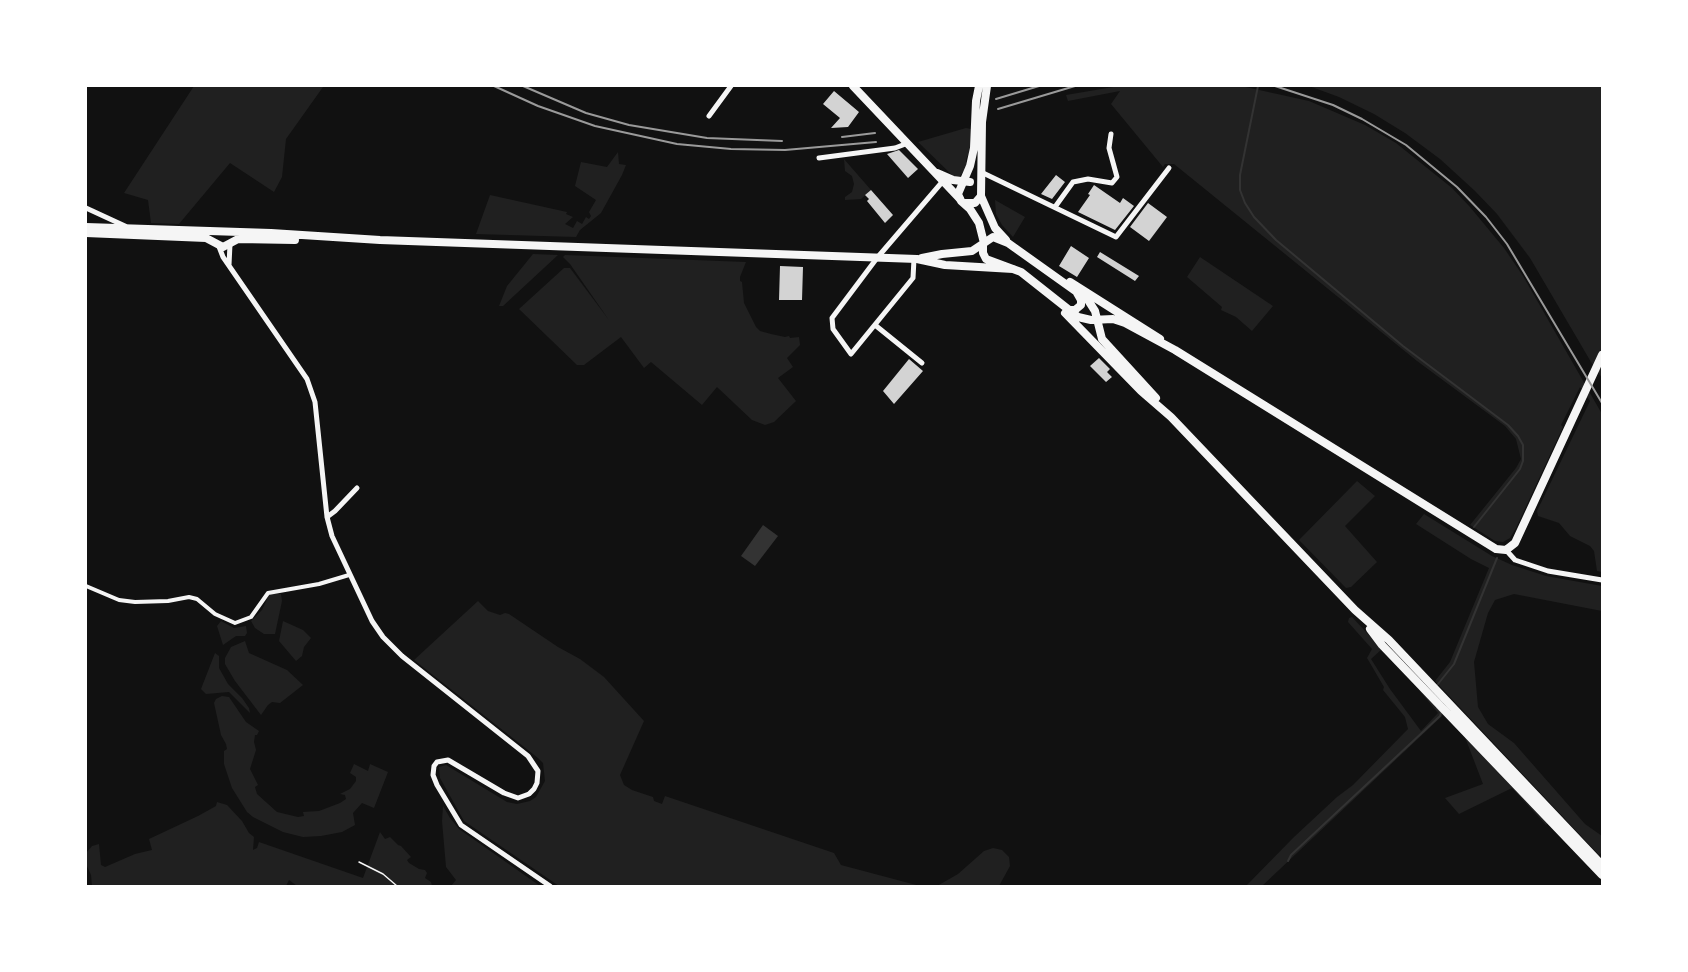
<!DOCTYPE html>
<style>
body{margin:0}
#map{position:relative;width:1688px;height:972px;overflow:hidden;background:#111;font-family:"PT Sans Narrow",sans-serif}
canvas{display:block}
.frame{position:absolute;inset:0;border:87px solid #fff;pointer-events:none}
</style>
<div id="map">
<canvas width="1688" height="972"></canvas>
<div class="frame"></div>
</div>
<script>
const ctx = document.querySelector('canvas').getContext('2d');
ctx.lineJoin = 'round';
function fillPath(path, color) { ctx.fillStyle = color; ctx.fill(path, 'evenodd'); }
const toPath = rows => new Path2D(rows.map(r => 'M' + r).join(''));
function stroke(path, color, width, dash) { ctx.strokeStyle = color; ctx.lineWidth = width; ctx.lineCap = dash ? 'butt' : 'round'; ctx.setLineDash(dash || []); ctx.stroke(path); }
const green = toPath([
 [194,86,323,86,323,87,286,139,282,177,274,192,230,163,179,224,151,223,148,200,124,193],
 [1119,86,1241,86,1309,101,1365,125,1396,143,1452,188,1470,207,1504,248,1523,276,1602,414,1602,572,1597,571,1594,551,1590,546,1570,536,1559,523,1538,516,1537,511,1590,401,1580,387,1561,425,1563,427,1516,528,1510,538,1503,542,1495,541,1470,525,1516,468,1521,459,1516,439,1505,426,1417,361,1174,164,1165,164,1163,167,1111,104,1120,91,1068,101,1066,95],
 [1309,86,1602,86,1602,378,1591,362,1530,258,1497,214,1475,191,1440,159,1405,133,1374,114,1339,97],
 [966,128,971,129,970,151,966,159,966,167,960,176,953,176,918,142],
 [618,152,619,164,626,165,622,175,601,213,580,230,576,237,476,234,490,195,567,212,566,214,573,217,565,224,573,228,577,221,582,224,586,217,589,219,591,216,589,212,596,200,575,186,581,162,607,167],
 [844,159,871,190,861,199,845,200,845,197,852,192,854,184,852,176,845,171],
 [995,200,1025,217,1013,237,1002,225,996,214],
 [533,254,558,255,503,306,499,306,507,286],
 [565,255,746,262,740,277,740,281,742,282,744,303,756,327,760,331,771,334,785,337,789,336,790,338,799,337,800,345,787,358,793,367,778,378,796,401,774,422,765,425,752,420,717,387,702,405,651,362,644,368,621,337,584,365,577,365,519,309,564,268,570,268,609,320,570,264,563,257],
 [1200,257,1273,306,1252,331,1236,317,1221,310,1222,307,1187,277],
 [1357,481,1375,496,1345,526,1377,562,1351,587,1346,588,1299,540],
 [1424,514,1492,556,1512,565,1546,576,1602,586,1602,611,1514,594,1495,600,1488,613,1474,662,1478,707,1488,724,1514,743,1585,824,1602,836,1602,852,1599,855,1435,681,1450,662,1489,568,1471,559,1416,524],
 [274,593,281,594,282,601,275,634,264,634,255,628,251,621,262,610,269,595],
 [478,601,488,611,500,615,505,613,509,614,558,647,580,659,604,677,644,721,620,775,624,785,632,790,653,797,654,801,662,804,665,796,834,853,841,865,920,886,559,886,464,821,440,778,439,767,446,765,507,802,517,804,530,801,536,797,545,781,543,763,538,758,414,660],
 [1352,617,1382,649,1371,659,1390,689,1421,731,1438,713,1420,691,1417,684,1443,713,1442,716,1262,886,1246,886,1294,837,1337,797,1353,785,1408,729,1405,717,1383,690,1384,687,1367,658,1372,649,1348,622,1349,618],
 [221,621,234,628,246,626,247,633,245,636,236,636,223,645,217,626],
 [283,621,303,630,311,638,304,647,302,656,296,661,279,641],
 [245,641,249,653,287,670,303,685,280,703,272,702,268,705,261,715,235,681,225,664,225,658,231,647],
 [215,653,219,656,219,668,228,684,242,698,249,708,250,713,229,692,206,694,201,689],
 [222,696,229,697,246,722,259,731,257,735,255,735,254,742,256,750,250,769,258,785,255,787,257,794,277,812,298,817,304,816,303,812,319,811,340,803,346,799,345,795,340,794,350,789,356,781,356,777,350,773,354,764,368,771,370,764,388,772,374,808,362,803,353,813,355,825,342,832,321,836,303,837,283,832,253,817,247,812,232,788,224,764,224,751,227,749,226,744,221,735,214,703,216,699],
 [1463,732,1549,822,1546,825,1512,788,1459,814,1445,798,1483,784],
 [217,802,227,805,242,821,249,833,254,837,253,850,257,848,259,842,363,878,380,832,385,839,390,837,398,845,401,846,411,857,407,860,409,863,419,869,425,870,427,873,425,878,431,882,432,886,297,886,289,880,286,886,92,886,91,875,86,864,86,853,92,846,99,844,101,865,105,867,135,854,152,850,149,839,198,816,216,806],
 [443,806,450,818,459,829,540,886,451,886,456,880,446,867,442,821],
 [993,848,1002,850,1009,857,1010,866,999,886,937,886,958,874,984,851]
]);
const water = toPath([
 [763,525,778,536,755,566,741,556]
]);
const stream = toPath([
 [1258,86,1240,175,1240,190,1245,203,1254,217,1276,240,1403,346,1508,425,1518,436,1523,445,1523,461,1520,469,1474,527],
 [1438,684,1454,664,1497,558],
 [1288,861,1291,855,1440,716,1441,712,1437,708]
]);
const building = toPath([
 [834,91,859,112,848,127,831,128,840,118,823,104],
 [899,150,918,169,908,178,887,154],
 [1056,175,1065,182,1052,199,1041,194],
 [1094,185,1120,203,1123,198,1134,206,1115,230,1078,212,1090,195,1088,194],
 [871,190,893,215,885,223,867,201,869,199,865,195],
 [1148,203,1167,217,1149,241,1130,227],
 [1071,246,1089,258,1077,277,1059,266],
 [1100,252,1139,276,1135,281,1097,257],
 [780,266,803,267,802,300,779,300],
 [1099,358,1110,369,1107,372,1112,377,1106,382,1090,366],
 [909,359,923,371,894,404,883,391]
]);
const path = toPath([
 [359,862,383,874,397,886]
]);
const pedestrian = toPath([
 [86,586,119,600,135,602,168,601,189,597,197,599,215,614,235,623,251,617,268,593,319,584,349,575]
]);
const minor = toPath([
 [709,116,731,86],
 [819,158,895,148,908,143],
 [981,172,1116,237,1169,168],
 [1055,207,1073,182,1088,179,1112,183,1117,177,1109,148,1111,134],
 [86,208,125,226],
 [218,244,223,257,307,379,315,402,327,517,332,536,372,621,383,637,402,656,528,756,538,771,537,783,534,789,529,794,518,798,504,793,448,760,437,762,434,766,433,775,437,785,461,825,550,886],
 [914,259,913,278,851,354,833,329,832,318,877,258,943,181],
 [229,265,230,244],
 [875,325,922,363],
 [327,517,335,511,357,488],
 [1506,550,1515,560,1548,571,1602,580]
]);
const secondary = toPath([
 [853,86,960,199],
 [937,173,953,180,970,182]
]);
const primary = toPath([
 [979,86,976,101,974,148,970,166,958,194,961,201,970,209,979,223,984,243],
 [981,196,995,228,1006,240],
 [964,203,975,203,981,196,982,122,987,86],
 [86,227,271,233,380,240,917,259,945,265,1013,269],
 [86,233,206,238,223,247,238,239,295,240],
 [983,245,983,253,986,259,1021,272,1078,317,1091,320,1113,319,1125,323,1175,350,1496,549,1506,550,1515,543,1602,355],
 [922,258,942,254,972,251,993,237,1008,243,1088,300,1095,311,1102,339,1156,398],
 [1070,282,1160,339],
 [1068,310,1075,310,1081,305,1081,300,1077,293],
 [1065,313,1141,391,1171,417,1355,610,1389,640,1602,865],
 [1370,629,1382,645,1602,875]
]);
const rail = toPath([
 [494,86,538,106,595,126,677,144,731,149,785,150,876,142],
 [523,86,586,113,629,125,707,138,782,141],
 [1275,86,1333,105,1362,119,1406,145,1457,187,1486,217,1507,244,1602,403],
 [996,99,1039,86],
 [998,109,1075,86],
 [842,137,875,133]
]);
fillPath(green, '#202020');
fillPath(water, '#333');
stroke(stream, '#333', 2);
fillPath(building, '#d3d3d3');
stroke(path, '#f5f5f5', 1.5);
stroke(pedestrian, '#f5f5f5', 4);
stroke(minor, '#f5f5f5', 5);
stroke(secondary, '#f5f5f5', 8);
stroke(primary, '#f5f5f5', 8);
stroke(rail, '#9a9a9a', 2);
</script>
